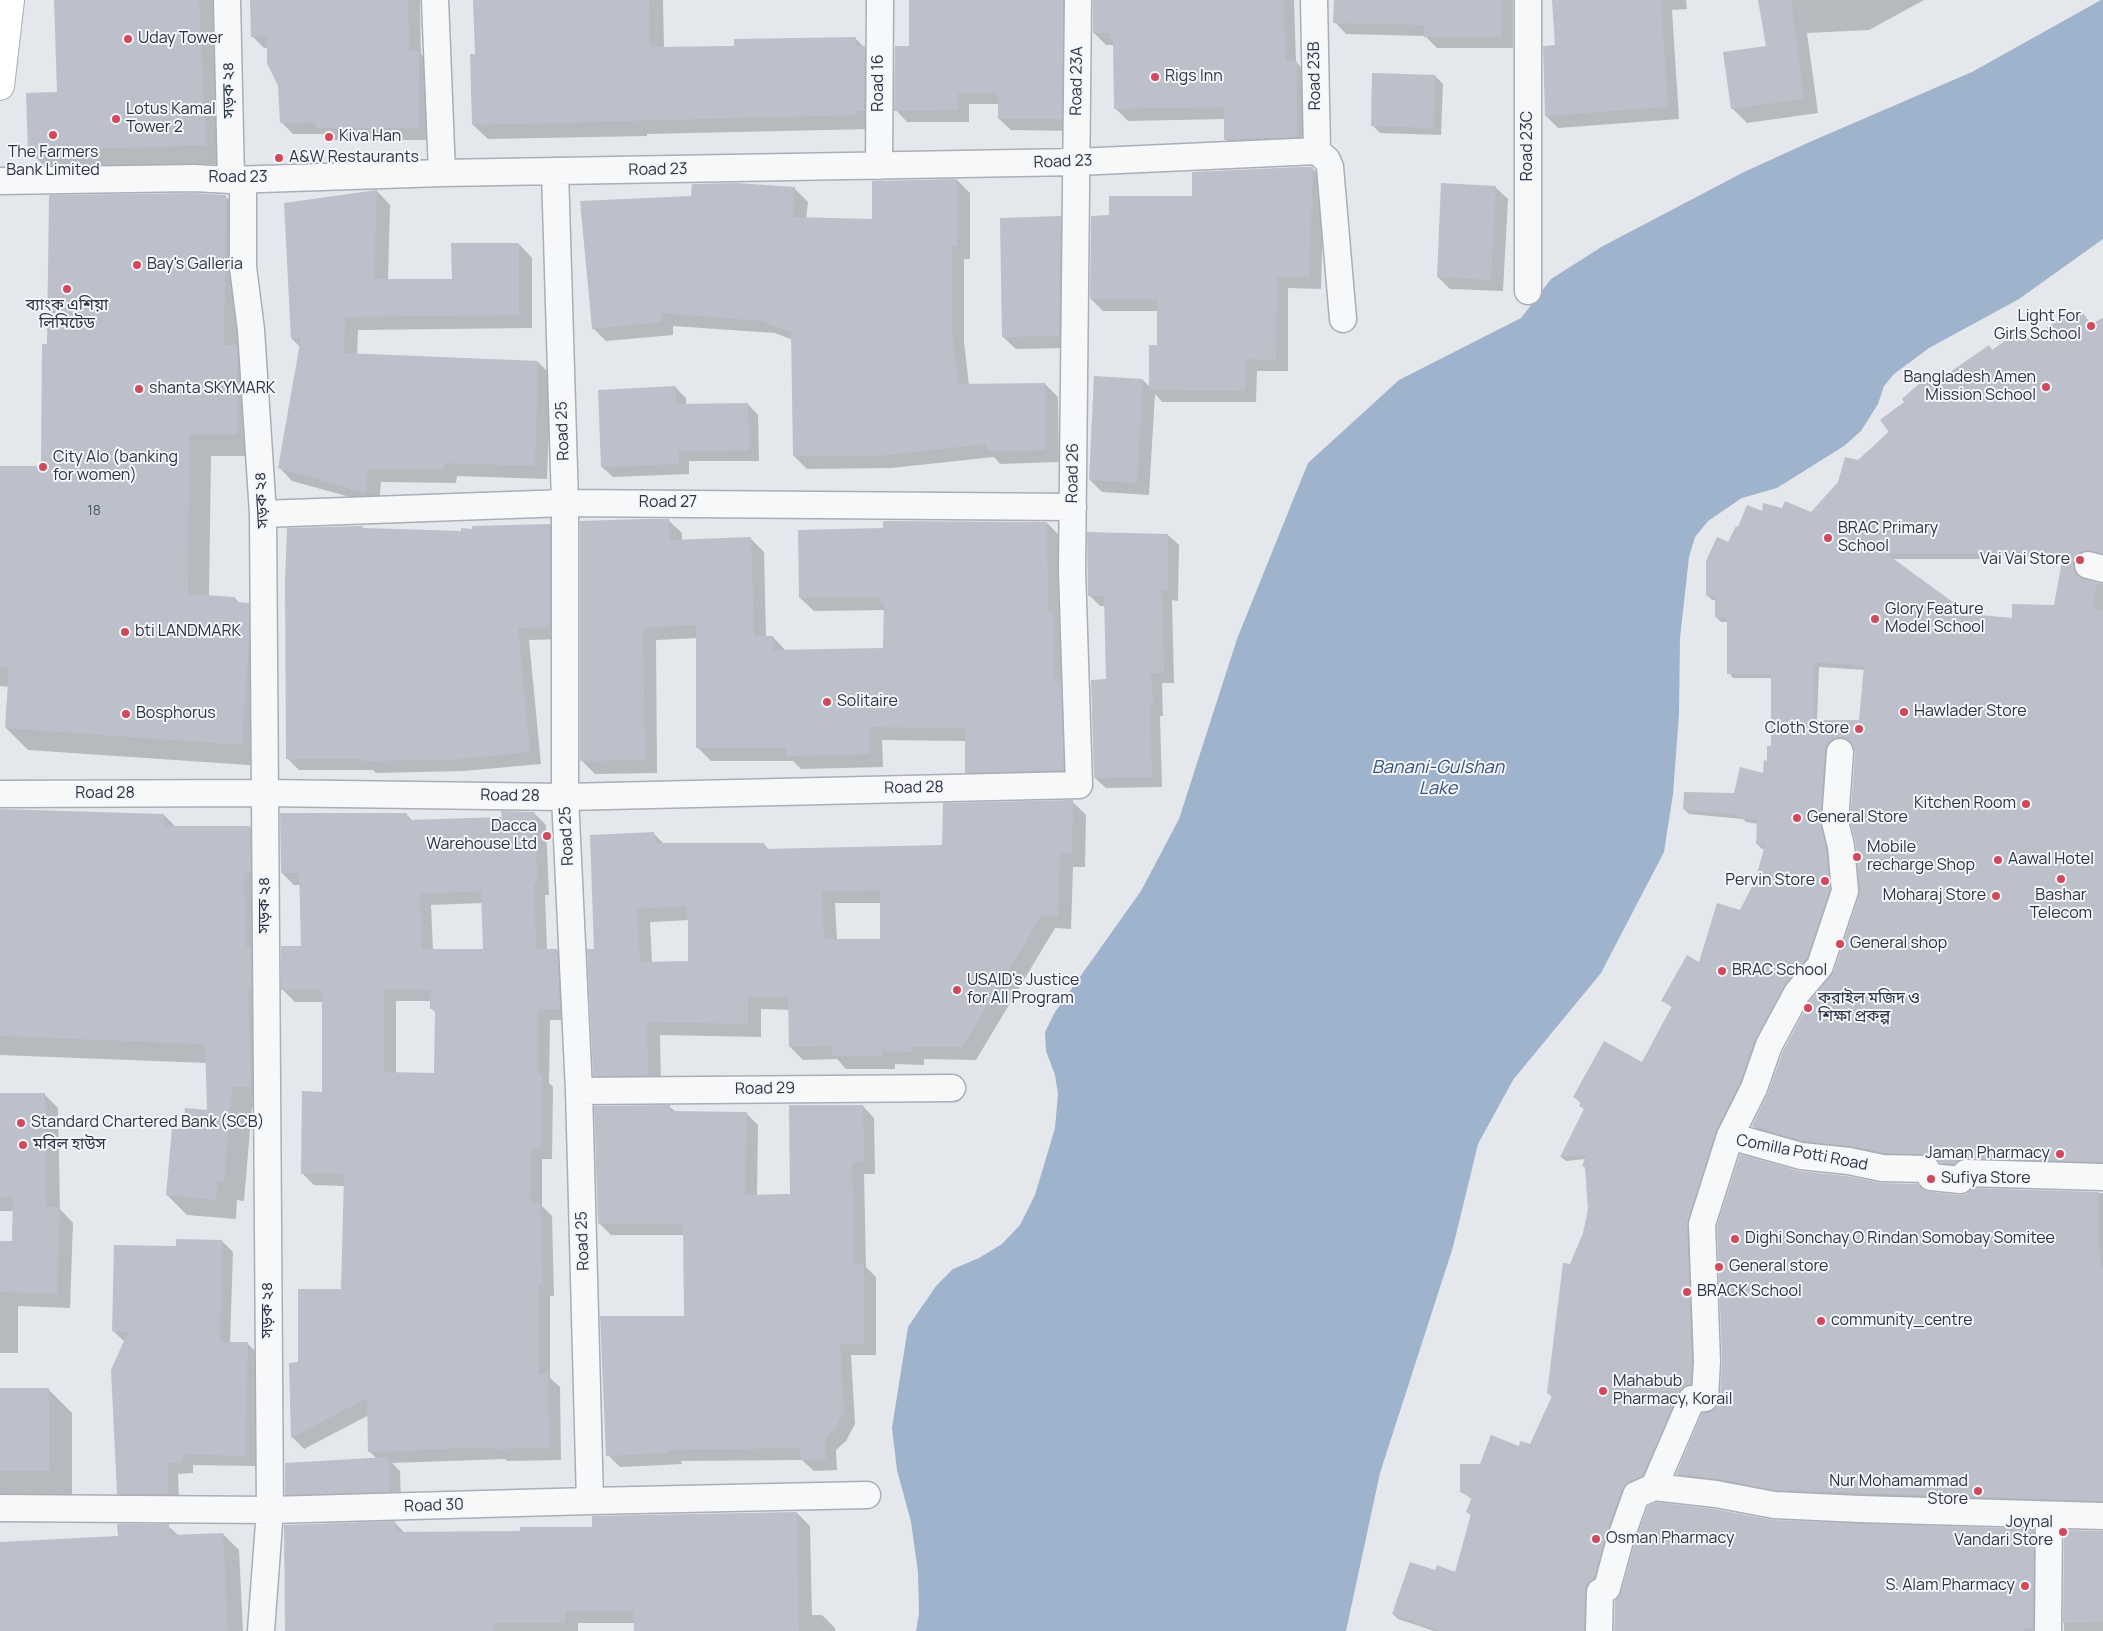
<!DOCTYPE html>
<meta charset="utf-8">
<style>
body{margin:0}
canvas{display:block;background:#e4e7ec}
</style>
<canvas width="2103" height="1631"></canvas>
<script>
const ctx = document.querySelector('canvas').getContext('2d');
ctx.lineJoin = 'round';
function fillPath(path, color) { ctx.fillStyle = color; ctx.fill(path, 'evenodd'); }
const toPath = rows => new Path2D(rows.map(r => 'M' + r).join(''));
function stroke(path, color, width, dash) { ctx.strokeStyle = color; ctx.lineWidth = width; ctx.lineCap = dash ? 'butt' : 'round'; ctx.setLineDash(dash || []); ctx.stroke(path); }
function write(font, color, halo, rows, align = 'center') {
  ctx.font = font + ' Manrope,"Noto Sans Bengali",sans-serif'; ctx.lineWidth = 4; ctx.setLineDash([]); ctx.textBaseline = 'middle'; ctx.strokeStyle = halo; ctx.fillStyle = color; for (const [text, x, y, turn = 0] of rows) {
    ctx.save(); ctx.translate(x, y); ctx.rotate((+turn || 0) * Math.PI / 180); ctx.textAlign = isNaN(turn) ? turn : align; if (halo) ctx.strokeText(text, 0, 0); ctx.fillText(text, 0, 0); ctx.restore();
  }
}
const water = toPath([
 [2101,0,2103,0,2103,239,2019,299,1929,348,1894,374,1884,386,1878,404,1861,431,1844,446,1777,488,1742,498,1708,521,1695,537,1689,557,1680,638,1679,714,1673,794,1664,852,1601,973,1513,1080,1478,1144,1453,1247,1380,1473,1346,1631,916,1631,919,1614,918,1572,911,1522,897,1470,892,1428,908,1327,936,1286,953,1269,979,1258,1002,1244,1020,1225,1035,1195,1055,1128,1058,1094,1055,1075,1046,1051,1045,1032,1055,1012,1141,891,1179,819,1237,639,1308,463,1399,380,1521,318,1551,279,1603,246,1744,172,1812,141,1972,72]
]);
const shadow = toPath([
 [55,0,217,0,225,164,48,170,29,151,58,94],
 [251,0,420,0,421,54,431,64,431,140,330,140,324,134,293,134,281,122,280,86,268,48,264,48,252,36],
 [475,0,663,0,664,48,735,47,855,38,879,62,871,129,647,134,647,136,488,139,473,125,476,56],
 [910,0,1081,0,1073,131,1011,130,999,119,999,104,969,104,969,122,907,122,896,110,910,47],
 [1094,0,1294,0,1296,62,1308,74,1308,148,1237,152,1226,140,1225,119,1128,121,1116,109,1115,45,1106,45,1094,33],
 [1335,0,1513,0,1513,48,1437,48,1425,36,1346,34,1335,22],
 [1553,0,1686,0,1687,9,1672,10,1679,119,1558,128,1546,116,1556,46],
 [1759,0,1924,0,1869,30,1807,33,1818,113,1747,123,1732,108,1768,47],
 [1435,76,1443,84,1441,135,1380,133,1372,125],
 [1312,168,1324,180,1321,289,1288,288,1288,371,1257,371,1256,402,1162,402,1155,394,1149,495,1102,492,1090,480,1143,380,1150,387,1158,347,1159,311,1103,311,1091,299,1110,217],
 [957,180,970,193,970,259,964,259,964,342,969,385,1045,384,1058,397,1059,462,1000,464,994,457,891,468,807,469,794,456,793,340,775,333,673,326,673,335,606,341,593,328,692,198,795,189,808,202,806,219,873,220],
 [1495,187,1508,199,1503,291,1450,289,1438,277],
 [377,191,390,205,388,280,453,280,519,244,532,258,532,328,358,330,357,355,538,362,551,375,547,479,457,476,456,483,381,482,379,505,292,481,279,467,300,347,292,339],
 [225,196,247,218,258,456,211,456,209,596,235,598,240,604,248,605,270,627,263,766,28,750,6,728,9,687,0,686,0,467,42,467,49,345],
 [1060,218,1072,230,1071,348,1016,349,1003,337],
 [2081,311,2091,324,2103,318,2103,557,2078,566,2078,574,2083,580,2103,584,2103,1166,1946,1167,1939,1161,1933,1158,1889,1157,1810,1146,1758,1131,1753,1126,1835,972,1861,896,1856,752,1854,744,1847,741,1831,854,1834,895,1811,963,1720,1137,1695,1389,1588,1631,1434,1631,1398,1619,1393,1614,1436,1572,1456,1573,1472,1516,1467,1512,1472,1499,1461,1492,1481,1465,1520,1447,1531,1445,1553,1398,1548,1393,1571,1266,1584,1233,1589,1209,1587,1169,1583,1166,1585,1159,1566,1161,1561,1157,1585,1110,1581,1106,1582,1104,1574,1097,1643,1063,1673,1008,1663,1001,1700,963,1741,911,1756,881,1765,849,1762,849,1757,844,1758,824,1746,822,1743,819,1689,814,1684,809,1734,794,1764,775,1772,747,1772,678,1733,678,1729,673,1729,622,1721,622,1716,617,1716,600,1712,600,1707,595,1729,544,1739,528,1763,513,1811,514,1858,461,1940,383,1989,346,1993,351,2020,332,2027,340],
 [1993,555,2064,559,2055,607,2013,619,1968,616,1891,559,1993,559],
 [1819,667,1865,670,1860,721,1817,721],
 [675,387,686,398,686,405,748,404,758,415,759,461,689,461,689,474,613,477,602,467],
 [668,520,682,533,682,541,750,538,764,552,766,637,773,637,786,651,884,649,885,610,814,611,800,598,1047,523,1060,536,1076,783,980,786,966,772,966,741,882,740,883,767,801,769,793,761,711,761,698,748,698,638,656,640,657,773,595,774,581,760],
 [550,525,562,537,562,639,529,640,541,764,463,771,376,773,373,770,299,770,287,758,362,527,365,529,462,533],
 [1168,535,1179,545,1178,601,1172,600,1174,683,1162,683,1163,716,1160,716,1162,787,1106,788,1095,778,1107,680,1105,606,1100,606,1089,595],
 [1072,801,1086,815,1085,867,1073,867,1071,929,1055,928,976,1060,924,1059,924,1065,895,1064,895,1069,846,1069,837,1059,803,1060,790,1047,790,1010,761,1009,761,1037,660,1035,661,1088,608,1089,595,1075,596,950,654,834,664,844,764,844,769,850,943,846],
 [835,903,881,903,881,940,837,940],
 [690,920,689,962,652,963,650,922],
 [0,810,164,815,176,827,250,827,270,847,270,1106,252,1107,244,1201,237,1200,236,1219,187,1215,167,1195,184,1130,209,1112,207,1063,0,1055],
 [534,813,546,825,549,895,545,895,547,950,557,950,569,962,571,1020,550,1020,549,1083,553,1087,552,1159,542,1159,542,1206,552,1216,554,1296,550,1296,550,1378,560,1387,561,1460,507,1461,505,1459,392,1463,400,1471,401,1503,298,1506,286,1494,377,1459,369,1451,369,1415,304,1449,292,1437,299,1364,343,1291,345,1186,314,1185,302,1173,324,1093,324,1002,295,1002,283,990,302,948,301,885,294,885,282,873,407,815,413,821,503,818],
 [482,903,484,950,433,950,431,905],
 [396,1001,431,1001,431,1008,436,1013,436,1074,396,1074],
 [44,1094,58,1108,60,1209,73,1223,70,1308,18,1306,18,1353,0,1353,0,1242,13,1243,14,1211,0,1211,0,1095],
 [863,1106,874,1118,875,1174,864,1174,866,1267,876,1277,876,1355,851,1355,855,1424,846,1441,836,1450,837,1470,814,1471,802,1460,681,1461,682,1464,620,1467,608,1455,685,1318,684,1235,611,1235,599,1223,670,1107,676,1112,746,1113,758,1125,757,1196,791,1195],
 [1799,1172,1958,1196,1966,1195,1973,1189,2103,1193,2103,1505,1781,1494,1682,1479,1677,1474,1714,1412,1719,1407],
 [222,1241,233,1252,230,1343,247,1343,258,1354,256,1466,193,1465,193,1473,178,1474,179,1505,129,1504,118,1493,125,1342,113,1331,177,1248],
 [0,1389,48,1389,72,1413,72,1494,0,1494],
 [797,1513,810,1526,812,1615,822,1615,835,1628,835,1631,635,1631,635,1623,578,1623,578,1631,287,1631,395,1523,405,1533,521,1533],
 [1773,1521,2033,1530,2038,1535,2037,1631,1615,1631],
 [168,1526,179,1536,223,1534,239,1550,243,1631,0,1631,0,1543,119,1537],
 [2065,1531,2103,1532,2103,1631,2064,1631]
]);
const building = toPath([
 [54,0,199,0,206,145,28,151,26,93,57,92],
 [250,0,408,0,409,51,419,51,419,128,316,128,316,122,280,123,278,86,267,63,267,36,251,37],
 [473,0,649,0,650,47,734,46,734,39,856,37,856,46,865,46,864,111,857,111,857,115,472,125,470,54,475,54],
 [909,0,1063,0,1062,119,998,119,998,93,958,93,958,110,894,111,895,46,909,46],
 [1093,0,1284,0,1285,61,1297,61,1297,137,1224,140,1224,107,1114,109,1113,38,1110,39,1110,33,1093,33],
 [1334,0,1502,0,1502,37,1424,37,1424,25,1333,23],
 [1552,0,1661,0,1668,107,1545,116,1543,46,1555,45],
 [1758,0,1791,0,1804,99,1731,109,1723,52,1766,46],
 [1372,73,1435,75,1434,128,1371,126],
 [1301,167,1313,167,1309,277,1277,277,1276,360,1245,359,1245,391,1149,390,1149,345,1157,345,1157,299,1090,299,1091,216,1109,215,1109,196,1192,196,1192,172],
 [957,179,957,246,952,246,952,328,958,384,1045,383,1046,450,986,451,986,444,878,456,793,456,791,332,761,321,661,313,661,322,592,329,580,201,691,196,692,184,736,183,795,187,793,217,872,219,872,181],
 [1441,183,1496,186,1491,280,1437,277],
 [377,190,374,279,452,279,451,243,519,243,519,315,345,317,344,353,538,361,535,466,444,463,443,470,368,469,366,493,278,468,301,337,291,339,284,203],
 [194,193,226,195,224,345,237,345,237,434,189,434,188,594,235,597,235,602,249,603,249,641,242,745,5,728,9,667,0,667,0,466,41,466,42,344,47,344,49,195],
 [1061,216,1059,336,1002,337,1000,218],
 [2081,310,2092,326,2103,320,2103,553,2084,551,2077,555,2073,562,2074,569,2078,576,2097,583,2092,609,2103,610,2103,1162,1966,1158,1960,1159,1954,1164,1940,1163,1934,1156,1927,1154,1884,1153,1851,1146,1804,1141,1752,1126,1768,1093,1783,1051,1809,1002,1834,971,1859,895,1856,845,1850,821,1855,753,1853,745,1848,739,1841,737,1833,739,1827,744,1825,751,1820,821,1826,848,1830,889,1807,958,1784,986,1756,1038,1740,1082,1716,1131,1687,1224,1692,1361,1691,1384,1683,1387,1678,1393,1643,1476,1630,1481,1622,1490,1606,1535,1594,1578,1587,1584,1585,1591,1584,1631,1441,1631,1392,1614,1410,1562,1435,1570,1437,1565,1455,1572,1471,1514,1466,1512,1472,1497,1460,1492,1460,1464,1480,1464,1491,1435,1519,1446,1520,1441,1530,1444,1552,1396,1547,1393,1563,1263,1570,1264,1583,1233,1588,1209,1585,1167,1582,1166,1586,1155,1560,1157,1584,1109,1579,1106,1581,1102,1573,1097,1604,1041,1642,1062,1672,1006,1661,1001,1687,955,1699,962,1717,903,1740,910,1755,881,1765,845,1756,844,1757,820,1740,818,1740,815,1683,809,1684,792,1734,793,1740,767,1763,773,1764,760,1767,761,1767,746,1771,746,1771,674,1727,674,1727,617,1715,617,1715,596,1706,596,1706,561,1717,537,1728,542,1736,526,1738,527,1747,505,1762,511,1763,503,1782,508,1785,501,1811,512,1838,482,1845,457,1858,460,1889,432,1880,420,1904,402,1902,399,1931,373,1940,382,1950,372,1989,345,1992,350,2020,330,2026,339,2070,314,2071,315],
 [1989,551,2063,555,2054,605,2012,604,2012,618,1969,614,1887,554,1989,554],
 [1814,662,1864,666,1859,720,1813,720],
 [1094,376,1143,379,1137,483,1089,480],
 [676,386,676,404,748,403,749,450,679,451,679,464,601,467,598,390],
 [643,519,669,519,670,540,751,537,754,636,773,636,773,650,883,648,884,603,881,603,881,597,799,598,798,530,883,528,883,521,1047,522,1048,612,1053,612,1054,681,1061,681,1064,770,965,773,965,728,870,727,870,754,786,756,786,748,696,748,696,625,643,627,645,760,580,761,580,521],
 [550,524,550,627,518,628,530,752,451,760,362,761,362,759,286,759,285,582,287,528,359,526,363,526,363,528,461,531,461,528,472,529,472,526],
 [1087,532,1168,534,1168,590,1162,590,1164,673,1151,673,1153,706,1150,706,1152,777,1094,778,1091,680,1106,679,1104,596,1088,596],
 [1073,800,1072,854,1060,854,1058,916,1042,915,962,1047,912,1047,911,1052,882,1051,882,1056,832,1056,832,1046,789,1047,788,997,748,997,748,1024,647,1022,648,1075,593,1076,587,949,594,949,590,835,654,832,655,843,764,843,764,849,942,845,943,803],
 [880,890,880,939,824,939,822,891],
 [687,906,687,918,688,918,688,961,640,962,637,909],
 [0,809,164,814,164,826,250,826,251,873,244,873,246,947,251,946,251,990,248,990,251,1087,232,1087,224,1181,217,1181,216,1200,166,1195,172,1128,183,1129,185,1108,207,1110,205,1044,0,1036],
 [501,811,535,812,537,883,534,883,536,949,557,949,560,1009,538,1009,538,1074,542,1074,541,1148,531,1148,530,1203,540,1203,543,1285,539,1285,539,1374,548,1374,549,1448,493,1449,493,1447,368,1452,367,1398,291,1438,289,1363,298,1362,298,1289,341,1289,344,1174,301,1174,302,1091,322,1092,322,990,281,990,281,946,301,946,299,873,281,873,280,813,407,813,407,820,502,817],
 [481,891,483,949,422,949,420,894],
 [384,990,430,990,430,1009,435,1009,434,1073,384,1072],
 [0,1093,45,1093,46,1207,60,1207,57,1294,0,1292,0,1241,12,1241,13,1197,0,1197],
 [670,1105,670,1111,747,1112,745,1195,790,1194,789,1105,863,1105,864,1162,852,1162,854,1264,864,1264,864,1344,840,1344,844,1412,835,1429,825,1438,826,1459,801,1460,800,1448,670,1450,670,1453,606,1456,600,1316,684,1316,683,1224,598,1224,594,1106],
 [1740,1154,1799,1171,1847,1176,1881,1183,1918,1184,1923,1189,1929,1192,1959,1195,1966,1194,1973,1188,2098,1192,2098,1249,2100,1249,2100,1265,2103,1266,2103,1501,1776,1490,1719,1479,1676,1474,1702,1413,1713,1410,1718,1406,1720,1399,1722,1360,1717,1226],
 [176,1239,222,1240,220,1342,248,1342,245,1456,182,1454,182,1463,168,1463,168,1494,117,1494,111,1370,128,1332,112,1331,114,1245,176,1246],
 [0,1388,49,1388,49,1471,0,1471],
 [388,1457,390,1492,285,1495,285,1463],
 [1656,1502,1714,1509,1773,1520,2034,1529,2033,1628,2025,1628,2025,1631,1614,1631,1615,1601,1621,1592,1634,1544,1648,1506],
 [797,1512,799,1631,634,1631,633,1611,565,1611,565,1623,492,1623,493,1631,285,1631,284,1525,395,1521,395,1532,520,1531,520,1527,592,1527,592,1516],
 [117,1524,169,1524,169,1535,223,1533,228,1631,0,1631,0,1542,118,1536],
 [2064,1530,2103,1531,2103,1622,2063,1623]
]);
const minor = toPath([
 [227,0,231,180],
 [435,0,442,173],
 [1314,0,1317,151],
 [1317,151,1327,160,1330,167,1343,319],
 [879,166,880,0],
 [555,171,565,503,565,797,579,1091,590,1501],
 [243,179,243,267,251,330,263,514,270,1510,261,1631],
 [0,181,194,178,231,180,442,173,1077,162,1317,151],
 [1528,291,1528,0],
 [263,514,565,503,1073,507],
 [2088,565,2103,569],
 [0,794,264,793,565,797,1079,785,1072,570,1078,0],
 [579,1091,952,1088],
 [1730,1136,1754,1088,1769,1045,1797,993,1820,966,1845,891,1841,846,1835,822,1840,752],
 [1654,1487,1716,1494,1774,1505,1860,1509,2103,1516],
 [0,1508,270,1510,590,1501,867,1495],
 [1599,1631,1600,1592,1607,1588,1620,1540,1636,1495,1654,1487,1692,1399,1705,1398,1707,1361,1702,1224,1730,1136,1801,1156,1849,1161,1882,1168,1926,1169,1931,1177,1960,1180,1966,1173,2103,1177],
 [2048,1631,2049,1516]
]);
const secondary = toPath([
 [0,86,10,0]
]);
const markers = [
 [128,39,5,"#d1495b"],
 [1155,77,5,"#d1495b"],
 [116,119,5,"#d1495b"],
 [53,135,5,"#d1495b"],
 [329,137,5,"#d1495b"],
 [279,158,5,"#d1495b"],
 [137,265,5,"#d1495b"],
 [67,289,5,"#d1495b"],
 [2091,326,5,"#d1495b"],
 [2046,387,5,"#d1495b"],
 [139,389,5,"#d1495b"],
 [43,467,5,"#d1495b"],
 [1828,538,5,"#d1495b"],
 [2080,560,5,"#d1495b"],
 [1875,619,5,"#d1495b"],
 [125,632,5,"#d1495b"],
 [827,702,5,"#d1495b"],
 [1904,712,5,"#d1495b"],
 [126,714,5,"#d1495b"],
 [1859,729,5,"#d1495b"],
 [2026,804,5,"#d1495b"],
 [1797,818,5,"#d1495b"],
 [547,836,5,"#d1495b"],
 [1857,857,5,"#d1495b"],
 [1998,860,5,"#d1495b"],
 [2061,879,5,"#d1495b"],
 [1825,881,5,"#d1495b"],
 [1996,896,5,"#d1495b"],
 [1840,944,5,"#d1495b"],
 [1722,971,5,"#d1495b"],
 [957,990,5,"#d1495b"],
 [1808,1008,5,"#d1495b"],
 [21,1123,5,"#d1495b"],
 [23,1145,5,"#d1495b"],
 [2060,1154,5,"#d1495b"],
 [1931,1179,5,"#d1495b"],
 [1735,1239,5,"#d1495b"],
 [1719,1267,5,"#d1495b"],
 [1687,1292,5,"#d1495b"],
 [1821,1321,5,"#d1495b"],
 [1603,1391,5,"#d1495b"],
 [1978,1491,5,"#d1495b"],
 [2063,1532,5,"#d1495b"],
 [1596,1539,5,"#d1495b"],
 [2025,1586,5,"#d1495b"]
];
const numberNames = [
 ["18",94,511]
];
const poiNames = [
 ["Uday Tower",138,39],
 ["Rigs Inn",1165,77],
 ["Lotus Kamal",126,110],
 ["Tower 2",126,128],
 ["Kiva Han",339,137],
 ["The Farmers",53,153,"center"],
 ["Bank Limited",53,171,"center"],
 ["A&W Restaurants",289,158],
 ["Bay's Galleria",147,265],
 ["ব্যাংক এশিয়া",67,306,"center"],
 ["লিমিটেড",67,324,"center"],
 ["Light For",2081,317,"right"],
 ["Girls School",2081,335,"right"],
 ["Bangladesh Amen",2036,378,"right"],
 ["Mission School",2036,396,"right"],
 ["shanta SKYMARK",149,389],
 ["City Alo (banking",53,458],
 ["for women)",53,476],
 ["BRAC Primary",1838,529],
 ["School",1838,547],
 ["Vai Vai Store",2070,560,"right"],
 ["Glory Feature",1885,610],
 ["Model School",1885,628],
 ["bti LANDMARK",135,632],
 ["Solitaire",837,702],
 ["Hawlader Store",1914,712],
 ["Bosphorus",136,714],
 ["Cloth Store",1849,729,"right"],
 ["Kitchen Room",2016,804,"right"],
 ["General Store",1807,818],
 ["Dacca",537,827,"right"],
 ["Warehouse Ltd",537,845,"right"],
 ["Mobile",1867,848],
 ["recharge Shop",1867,866],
 ["Aawal Hotel",2008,860],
 ["Pervin Store",1815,881,"right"],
 ["Moharaj Store",1986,896,"right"],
 ["Bashar",2061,896,"center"],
 ["Telecom",2061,914,"center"],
 ["General shop",1850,944],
 ["BRAC School",1732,971],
 ["USAID's Justice",967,981],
 ["for All Program",967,999],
 ["করাইল মজিদ ও",1818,999],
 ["শিক্ষা প্রকল্প",1818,1017],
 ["Standard Chartered Bank (SCB)",31,1123],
 ["মবিল হাউস",33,1145],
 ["Jaman Pharmacy",2050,1154,"right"],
 ["Sufiya Store",1941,1179],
 ["Dighi Sonchay O Rindan Somobay Somitee",1745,1239],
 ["General store",1729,1267],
 ["BRACK School",1697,1292],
 ["community_centre",1831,1321],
 ["Mahabub",1613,1382],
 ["Pharmacy, Korail",1613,1400],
 ["Nur Mohamammad",1968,1482,"right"],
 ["Store",1968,1500,"right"],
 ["Joynal",2053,1523,"right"],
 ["Vandari Store",2053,1541,"right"],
 ["Osman Pharmacy",1606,1539],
 ["S. Alam Pharmacy",2015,1586,"right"]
];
const streetNames = [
 ["Road 23B",1315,76,-91],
 ["Road 23A",1077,81,-89],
 ["Road 16",879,83,-90],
 ["সড়ক ২৪",229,90,-91],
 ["Road 23C",1528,146,-90],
 ["Road 23",1063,162,-2],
 ["Road 23",658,170,-1],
 ["Road 23",238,178],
 ["Road 25",563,431,-92],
 ["Road 26",1073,473,-89],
 ["সড়ক ২৪",262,500,-93],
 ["Road 27",668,503],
 ["Road 28",914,788,-1],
 ["Road 28",105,794],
 ["Road 28",510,796,1],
 ["Road 25",567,836,-93],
 ["সড়ক ২৪",265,905,-90],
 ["Road 29",765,1089,-1],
 ["Comilla Potti Road",1802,1153,11],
 ["Road 25",583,1241,-92],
 ["সড়ক ২৪",268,1310,-90],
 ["Road 30",434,1506,-2]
];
const waterNames = [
 ["Banani-Gulshan",1438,768],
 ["Lake",1438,789]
];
fillPath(water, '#9fb4cc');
fillPath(shadow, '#0003');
fillPath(building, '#bbc0ca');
stroke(minor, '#a9aeb7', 29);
stroke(secondary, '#a9aeb7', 30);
stroke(minor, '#f7f8fa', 26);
stroke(secondary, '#fff', 28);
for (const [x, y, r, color] of markers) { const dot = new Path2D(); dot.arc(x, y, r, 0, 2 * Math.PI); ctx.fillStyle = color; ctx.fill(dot); stroke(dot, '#f4f6f9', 2); }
write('14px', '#4f5766', null, numberNames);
write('16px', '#2b3445', '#f4f6f9', poiNames, 'left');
write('16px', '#2b3445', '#f4f6f9', streetNames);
write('italic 18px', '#34527a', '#f4f6f9', waterNames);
</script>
